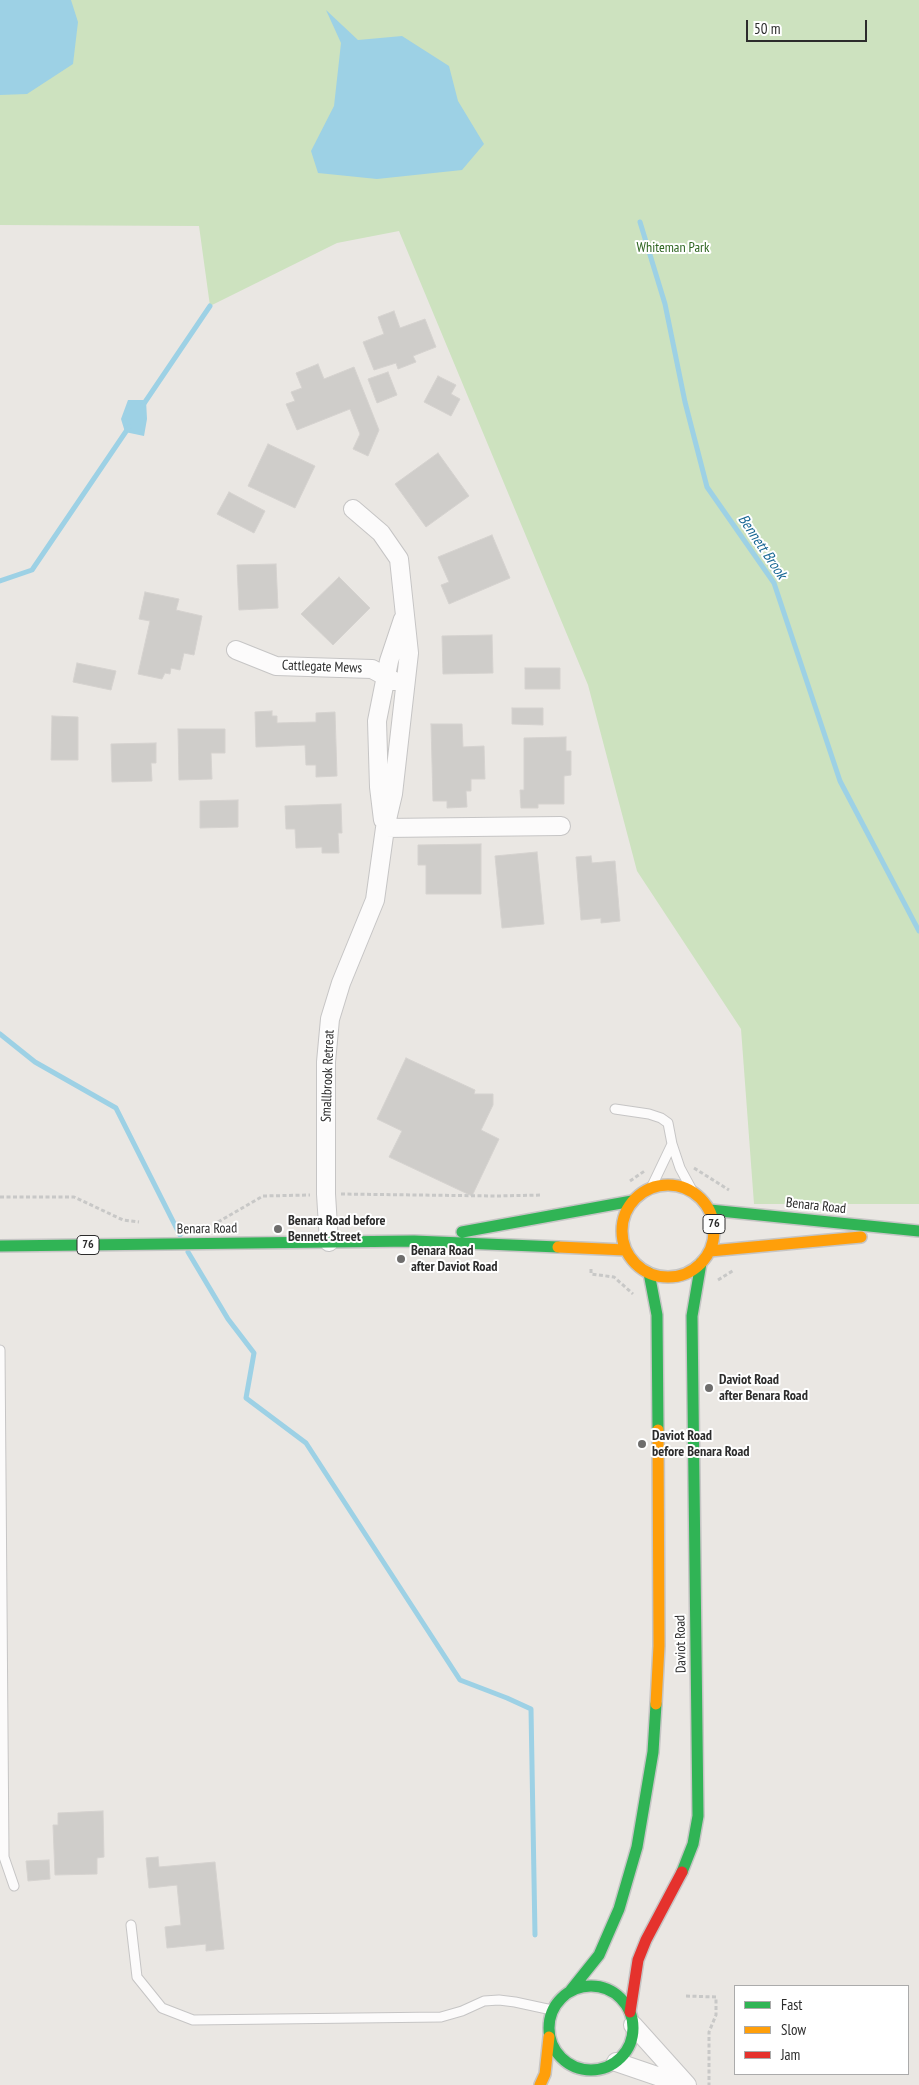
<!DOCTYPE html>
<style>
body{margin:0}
#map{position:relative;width:919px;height:2085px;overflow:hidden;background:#eae7e3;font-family:"PT Sans Narrow",sans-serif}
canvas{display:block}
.legend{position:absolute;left:734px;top:1985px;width:175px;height:90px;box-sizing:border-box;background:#fff;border:1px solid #ababab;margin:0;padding:6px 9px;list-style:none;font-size:15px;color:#2c2c2c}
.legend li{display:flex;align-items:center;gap:10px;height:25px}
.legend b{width:25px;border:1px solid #ababab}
.scale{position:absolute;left:746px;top:20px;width:121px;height:22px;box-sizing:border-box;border:2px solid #2c2c2c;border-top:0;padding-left:6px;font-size:15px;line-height:18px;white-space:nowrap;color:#2c2c2c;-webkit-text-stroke:4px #fff;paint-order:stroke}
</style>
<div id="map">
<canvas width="919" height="2085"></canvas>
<ul class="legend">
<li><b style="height:6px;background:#30b455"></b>Fast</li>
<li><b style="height:6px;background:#ff9f0a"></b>Slow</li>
<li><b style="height:6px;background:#e5322d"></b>Jam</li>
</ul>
<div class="scale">50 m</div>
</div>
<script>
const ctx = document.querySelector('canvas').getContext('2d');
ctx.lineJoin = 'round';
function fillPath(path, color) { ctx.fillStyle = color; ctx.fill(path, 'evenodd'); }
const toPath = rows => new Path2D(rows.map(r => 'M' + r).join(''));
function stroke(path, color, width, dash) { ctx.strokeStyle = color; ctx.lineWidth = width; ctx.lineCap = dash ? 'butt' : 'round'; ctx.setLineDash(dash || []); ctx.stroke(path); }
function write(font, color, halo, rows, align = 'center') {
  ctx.font = font + ' "PT Sans Narrow",sans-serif'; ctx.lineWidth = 4; ctx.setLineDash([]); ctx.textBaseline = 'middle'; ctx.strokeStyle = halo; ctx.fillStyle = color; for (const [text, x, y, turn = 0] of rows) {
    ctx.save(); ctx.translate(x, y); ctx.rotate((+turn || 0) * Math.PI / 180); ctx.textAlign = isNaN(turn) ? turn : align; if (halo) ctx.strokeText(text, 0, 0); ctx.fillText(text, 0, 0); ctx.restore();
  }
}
const green = toPath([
 [0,0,919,0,919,1204,754,1204,741,1029,637,871,588,685,399,231,337,243,210,306,199,226,0,225]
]);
const water = toPath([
 [0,0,71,0,78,22,73,64,27,94,0,95],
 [326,10,358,40,402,36,449,66,458,101,484,144,462,170,377,179,318,173,311,151,334,106,341,43],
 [128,400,146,400,147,419,144,436,125,432,121,419]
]);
const stream = toPath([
 [640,222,665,304,685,402,707,487,774,583,840,781,919,931],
 [143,405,210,306],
 [0,581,32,570,129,427],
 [0,1034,35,1062,116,1108,180,1235],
 [188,1252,228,1319,254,1353,246,1398,306,1443,460,1680,507,1698,531,1709,535,1935]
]);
const building = toPath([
 [394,311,400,328,425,319,436,347,413,356,416,362,398,369,396,363,374,370,363,342,384,334,378,317,394,311],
 [318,364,324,379,354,367,379,430,368,456,353,449,360,434,350,409,297,430,286,404,295,401,291,392,302,388,296,373,318,364],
 [388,372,397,395,377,403,368,379,388,372],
 [438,376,456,385,451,394,460,399,451,416,424,402,438,376],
 [268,444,315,466,295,508,248,486,268,444],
 [438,453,469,496,426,527,395,484,438,453],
 [229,492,265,511,254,533,217,514,229,492],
 [492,535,510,578,449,604,441,585,449,582,438,557,492,535],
 [276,564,278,608,239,610,237,565,276,564],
 [339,577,370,608,333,645,301,614,339,577],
 [145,592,179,599,176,610,202,616,194,655,184,653,180,670,171,668,170,674,165,673,162,679,138,674,150,621,139,619,145,592],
 [492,635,493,673,443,674,442,636,492,635],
 [77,663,116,671,111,690,73,682,77,663],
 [525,668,560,668,560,689,525,689,525,668],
 [512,708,543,708,543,725,512,724,512,708],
 [272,711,272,716,277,716,277,723,316,722,316,713,335,712,337,776,316,777,316,765,306,765,305,745,256,747,255,712,272,711],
 [52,716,78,717,78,760,51,760,52,716],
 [431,724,462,724,463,747,484,746,485,779,471,779,471,791,466,791,467,807,447,808,447,801,433,801,431,724],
 [178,729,225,729,225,753,211,753,212,779,179,780,178,729],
 [566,737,566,751,571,751,571,775,564,776,564,804,538,804,538,808,521,808,520,790,524,790,524,738,566,737],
 [156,743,156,763,151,763,152,781,112,782,111,744,156,743],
 [238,800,238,827,200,828,200,801,238,800],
 [341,804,342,833,338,833,339,853,322,853,322,847,296,848,295,829,286,829,285,806,341,804],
 [481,844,481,894,426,894,426,865,418,865,418,845,481,844],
 [537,852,544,924,502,928,495,856,537,852],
 [591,856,592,863,615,861,620,921,601,923,601,918,581,920,576,857,591,856],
 [406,1058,475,1090,474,1094,493,1094,493,1105,481,1130,499,1139,472,1196,389,1157,402,1131,377,1119,406,1058],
 [103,1811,104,1857,97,1858,97,1874,55,1875,53,1825,58,1825,58,1813,103,1811],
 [158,1857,159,1867,215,1862,224,1949,206,1951,206,1944,167,1948,165,1927,181,1925,177,1885,149,1888,146,1858,158,1857],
 [49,1860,50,1879,28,1881,26,1861,49,1860]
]);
const path = toPath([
 [694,1168,729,1190],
 [630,1181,646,1170],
 [341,1194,496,1196,542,1195],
 [0,1197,74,1197,123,1220,139,1222],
 [218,1222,263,1196,310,1195],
 [591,1269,591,1274,614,1277,633,1294],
 [718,1280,734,1270],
 [686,1996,716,1997,716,2015,709,2032,709,2085]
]);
const lane = toPath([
 [615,1109,649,1114,661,1118,668,1123,672,1144,680,1168,693,1192],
 [651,1188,672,1144],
 [0,1350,4,1857,14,1886],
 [131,1925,137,1977,162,2008,193,2020,441,2017,462,2011,484,2001,499,2000,515,2002,552,2010]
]);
const street = toPath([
 [236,650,276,666,372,669,394,681],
 [383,820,379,787,377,721,389,661,403,619],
 [385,828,561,826],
 [329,1242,326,1194,326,1062,330,1019,341,983,375,900,385,828,393,794,409,653,399,559,381,533,353,509],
 [633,2025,687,2085],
 [616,2062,660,2077,671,2085]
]);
const fast = toPath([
 [710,1210,919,1231],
 [462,1232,632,1201],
 [0,1246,414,1241,558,1247],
 [649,1273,657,1315,658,1430],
 [682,1872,693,1844,698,1816,692,1316,701,1263],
 '549 2028a42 42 0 1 1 84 0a42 42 0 1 1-84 0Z',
 [571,1990,599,1955,619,1909,637,1847,653,1752,656,1704]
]);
const slow = toPath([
 '622 1231a46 46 0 1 1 92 0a46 46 0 1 1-92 0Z',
 [558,1247,625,1250],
 [710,1251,861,1237],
 [656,1704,659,1646,658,1430],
 [540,2085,545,2074,549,2037]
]);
const jam = toPath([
 [630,2012,638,1960,646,1940,682,1872]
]);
const markers = [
 [278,1229,5,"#6e6d6c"],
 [401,1259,5,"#6e6d6c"],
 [709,1388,5,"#6e6d6c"],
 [642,1444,5,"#6e6d6c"]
];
const shields = [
 [714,1224,22],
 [88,1245,22]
];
const shieldNames = [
 ["76",714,1224],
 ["76",88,1245]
];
const parkNames = [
 ["Whiteman Park",673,248]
];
const streetNames = [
 ["Cattlegate Mews",322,667,2],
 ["Smallbrook Retreat",328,1076,-88],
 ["Benara Road",816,1206,6],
 ["Benara Road",207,1229,-1],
 ["Daviot Road",681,1644,-91]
];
const poiNames = [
 ["Benara Road before",288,1221],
 ["Bennett Street",288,1237],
 ["Benara Road",411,1251],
 ["after Daviot Road",411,1267],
 ["Daviot Road",719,1380],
 ["after Benara Road",719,1396],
 ["Daviot Road",652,1436],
 ["before Benara Road",652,1452]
];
const waterNames = [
 ["Bennett Brook",762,547,56]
];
fillPath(green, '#cde2bf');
fillPath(water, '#9dd1e5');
stroke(stream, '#9dd1e5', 5);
fillPath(building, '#cfcdca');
stroke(building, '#d5d2cf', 1);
stroke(lane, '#c6c5c5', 11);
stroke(street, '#c6c5c5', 20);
stroke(fast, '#c6c5c5', 14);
stroke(slow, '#c6c5c5', 14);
stroke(jam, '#c6c5c5', 14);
stroke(path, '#c8c8c7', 3, [4, 2.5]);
stroke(lane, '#fcfbfb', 9);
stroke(street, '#fcfbfb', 18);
stroke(fast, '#30b455', 11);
stroke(slow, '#ff9f0a', 11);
stroke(jam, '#e5322d', 11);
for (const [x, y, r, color] of markers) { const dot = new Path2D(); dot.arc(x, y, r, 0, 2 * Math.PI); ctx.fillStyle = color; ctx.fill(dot); stroke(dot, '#fff', 2); }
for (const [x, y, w] of shields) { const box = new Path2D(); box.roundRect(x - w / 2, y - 9.5, w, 19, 4); ctx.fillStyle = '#fff'; ctx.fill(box); stroke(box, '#2c2c2c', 1); }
write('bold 12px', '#2c2c2c', null, shieldNames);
write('14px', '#2e6521', '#fff', parkNames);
write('14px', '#2c2c2c', '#fff', streetNames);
write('bold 14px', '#2c2c2c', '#fff', poiNames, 'left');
write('italic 15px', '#186794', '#fff', waterNames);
</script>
